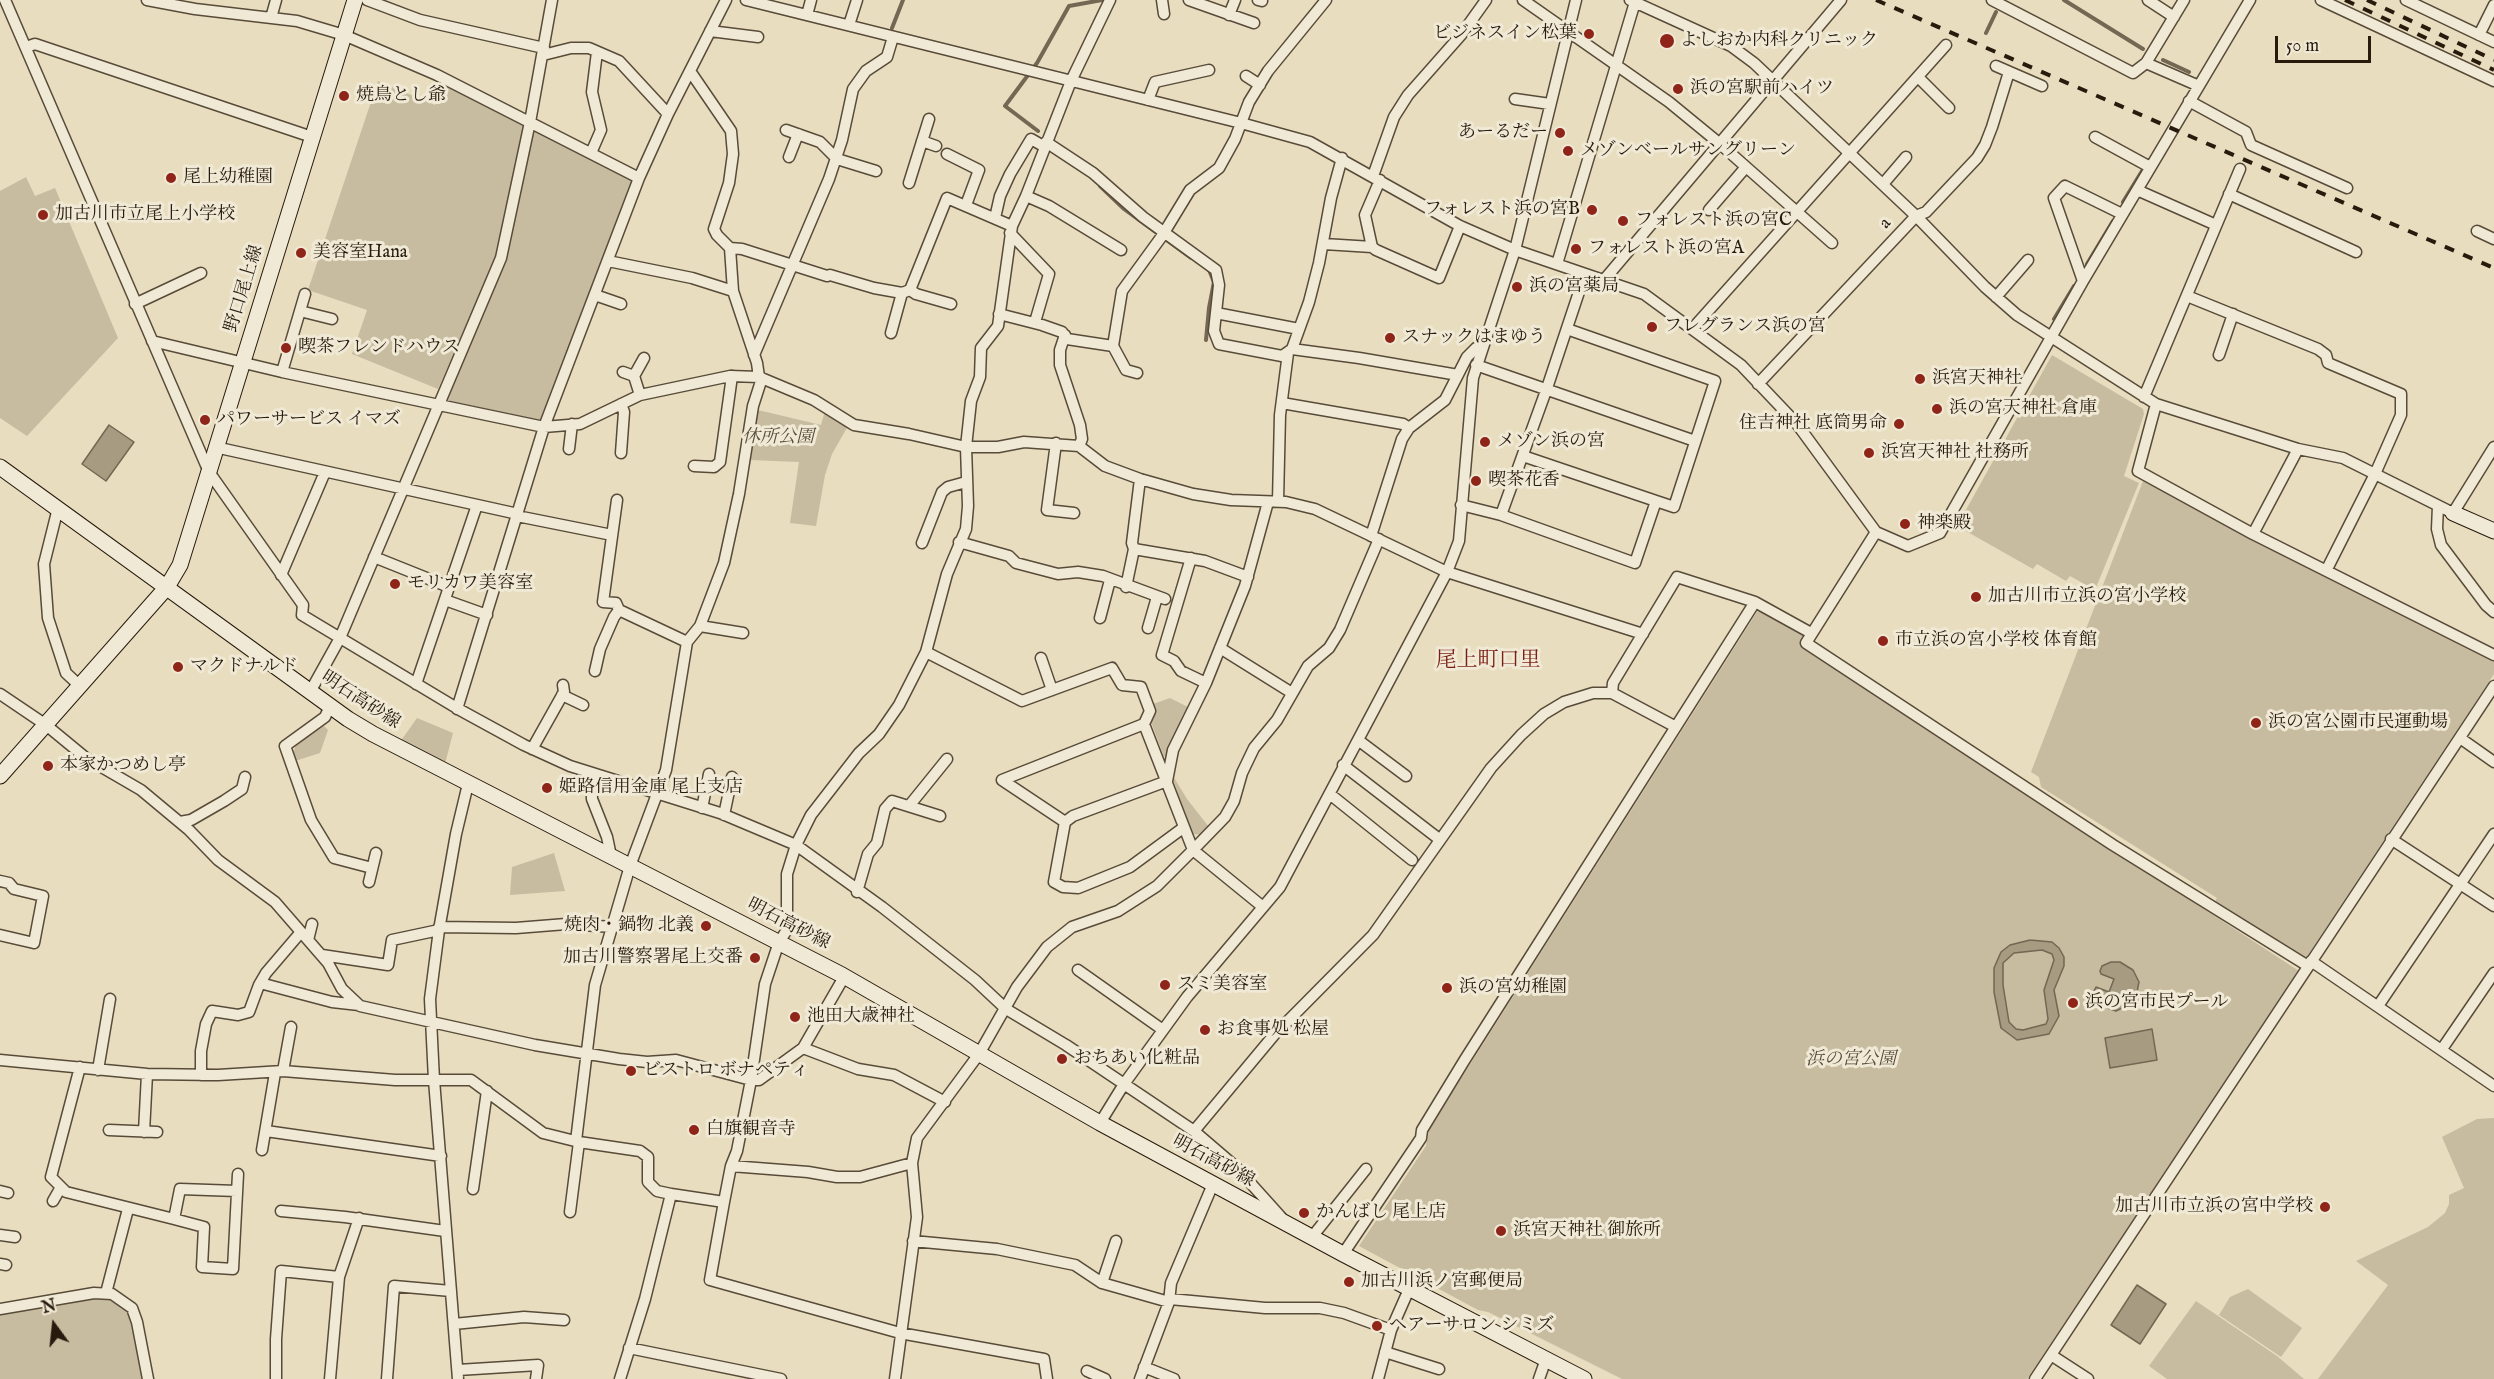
<!DOCTYPE html>
<meta charset="utf-8">
<style>
body{margin:0}
#map{position:relative;width:2494px;height:1379px;overflow:hidden;background:#e8ddbe;font-family:"IM FELL English",serif}
canvas{display:block}
.north{position:absolute;left:24px;top:1295px;width:60px;height:60px;-webkit-text-stroke:4px #f0e9d5;paint-order:stroke;rotate:345deg;font-size:16px;font-weight:700;line-height:24px;text-align:center;color:#281a0d}
.north::after{content:'';display:block;margin:auto;width:21px;height:27px;background:#281a0d;clip-path:polygon(50% 0,100% 100%,50% 72%,0 100%)}
.scale{position:absolute;left:2275px;top:36px;width:96px;height:27px;box-sizing:border-box;border:3px solid #281a0d;border-top:0;padding-left:8px;font-size:18px;line-height:21px;white-space:nowrap;color:#281a0d;-webkit-text-stroke:4px #f0e9d5;paint-order:stroke}
</style>
<div id="map">
<canvas width="2494" height="1379"></canvas>
<div class="north">N</div>
<div class="scale">50 m</div>
</div>
<script>
const ctx = document.querySelector('canvas').getContext('2d');
ctx.lineJoin = 'round';
function fillPath(path, color) { ctx.fillStyle = color; ctx.fill(path, 'evenodd'); }
const toPath = rows => new Path2D(rows.map(r => 'M' + r).join(''));
function stroke(path, color, width, dash) { ctx.strokeStyle = color; ctx.lineWidth = width; ctx.lineCap = dash ? 'butt' : 'round'; ctx.setLineDash(dash || []); ctx.stroke(path); }
function write(font, color, halo, rows, align = 'center') {
  ctx.font = font + ' "IM FELL English","Noto Serif JP",serif'; ctx.lineWidth = 6; ctx.setLineDash([]); ctx.textBaseline = 'middle'; ctx.strokeStyle = halo; ctx.fillStyle = color; for (const [text, x, y, turn = 0] of rows) {
    ctx.save(); ctx.translate(x, y); ctx.rotate((+turn || 0) * Math.PI / 180); ctx.textAlign = isNaN(turn) ? turn : align; if (halo) ctx.strokeText(text, 0, 0); ctx.fillText(text, 0, 0); ctx.restore();
  }
}
const green = toPath([
 [378,81,435,105,443,85,524,125,495,259,438,389,352,354,367,310,308,290],
 [534,129,633,178,596,284,542,421,446,400,506,258],
 [26,177,35,196,55,188,118,338,27,436,0,418,0,191],
 [2052,355,2143,409,2144,414,2124,476,2139,483,2095,590,2070,576,2066,581,2037,564,2033,569,1957,526],
 [758,410,821,425,825,411,848,426,832,454,825,475,816,526,790,523,799,462,750,460],
 [2143,481,2494,661,2494,674,2308,955,2302,958,2214,903,2217,898,2041,787,2039,777,2031,772],
 [1762,609,1800,629,1812,653,2299,971,2027,1379,1622,1379,1488,1312,1478,1310,1359,1246,1426,1146,1429,1129,1757,612],
 [1170,698,1192,709,1170,755,1164,757,1151,722,1154,712,1153,704],
 [417,718,453,733,445,764,400,742],
 [324,726,328,730,320,753,295,761,293,754,296,744],
 [1173,776,1187,799,1209,827,1202,835,1192,834,1172,777],
 [554,853,565,891,510,895,512,867],
 [2494,1118,2494,1379,2318,1379,2388,1285,2356,1261,2428,1227,2445,1213,2449,1204,2449,1195,2464,1188,2442,1137,2477,1119],
 [2248,1289,2302,1328,2281,1357,2219,1315,2230,1297],
 [93,1298,115,1300,126,1310,131,1317,143,1379,0,1379,0,1314],
 [2196,1301,2277,1356,2304,1379,2167,1379,2149,1366]
]);
const water = toPath([
 [109,425,134,442,106,481,82,464,109,425],
 [2030,940,2052,942,2059,948,2064,957,2064,966,2054,990,2059,1016,2049,1034,2017,1040,2001,1028,1994,992,1994,968,2001,952,2010,945,2030,940],
 [2042,950,2052,954,2054,960,2044,990,2048,1019,2046,1024,2023,1030,2016,1029,2009,1022,2003,985,2003,963,2014,953,2042,950],
 [2111,962,2120,962,2133,970,2139,982,2136,997,2130,1004,2116,1011,2102,1006,2094,991,2096,987,2109,992,2114,979,2101,974,2100,971,2102,966,2111,962],
 [2152,1029,2157,1060,2110,1068,2105,1038,2152,1029],
 [2137,1285,2166,1304,2140,1344,2111,1325,2137,1285]
]);
const stream = toPath([
 [2064,0,2143,49],
 [892,28,903,0],
 [1986,33,1996,12],
 [2163,60,2189,72],
 [1038,131,1005,106,1037,63,1069,6,1102,0],
 [1100,186,1124,209,1191,258],
 [2123,202,2142,171],
 [2087,264,2113,221],
 [2054,319,2074,286],
 [1206,340,1209,308,1214,282,1209,270]
]);
const street = toPath([
 [5,0,209,472,303,605,302,615,460,710,524,745,570,766,720,813,796,845,882,907,975,980,1006,1009,1066,1045,1194,1131,1236,1167,1281,1217],
 [147,0,195,9,297,21,344,35,437,75,639,178],
 [367,0,420,20,544,48],
 [746,0,1241,123,1310,142,1460,226,1515,250,1644,294,1741,365,1797,424,1876,532,1908,546,1940,533,2083,281,2250,0],
 [1162,0,1164,14],
 [1189,0,1254,23],
 [1258,0,1262,1],
 [1523,0,1669,102,1719,143,1832,243],
 [1630,0,1731,46,1754,63,1916,216,1985,287,2017,315,2156,404,2298,449,2343,458,2453,513,2494,447],
 [1992,0,2133,73,2146,63,2199,86],
 [2148,0,2174,17],
 [2321,0,2494,81],
 [2406,0,2494,42],
 [807,15,811,0],
 [1229,15,1235,0],
 [271,18,276,0],
 [849,25,857,0],
 [710,31,758,37],
 [2479,35,2494,5],
 [26,47,35,44,312,137],
 [543,55,571,48,589,48,619,61,668,114],
 [2146,63,2184,0],
 [1996,66,2042,86],
 [690,71,731,131,733,154,729,183,716,223,714,229,717,235,730,248,742,249,827,276,830,275,874,288,902,293],
 [1246,76,1260,85],
 [1918,77,1949,108],
 [1515,99,1550,104],
 [1148,100,1155,82,1209,70],
 [2189,101,2246,132,2251,145,2347,188],
 [786,130,820,142,837,159,876,171],
 [2095,137,2150,167],
 [922,141,936,146],
 [1046,142,1093,173,1143,217,1216,270,1219,285,1214,331,1219,344,1282,356,1292,349,1359,358,1458,375],
 [591,153,601,130,592,92,597,52],
 [947,154,979,170,966,205],
 [789,157,798,134],
 [1373,176,1394,117,1408,95,1461,35,1486,0],
 [1380,180,1365,215,1372,247,1376,250,1439,278,1460,226],
 [909,183,929,119],
 [1883,184,1906,157],
 [2137,190,2216,225],
 [2229,194,2356,252],
 [1026,196,1049,206,1121,250],
 [1709,210,1746,167],
 [995,218,1000,196,1010,174,1031,139,1045,147],
 [2477,231,2494,239],
 [1010,233,1049,274,1035,322],
 [1324,244,1372,247],
 [730,248,733,291,757,363,759,377],
 [608,261,692,278,733,291],
 [1557,264,1635,2],
 [1604,280,1841,0],
 [2083,281,2054,198,2065,186,2122,214],
 [910,290,916,294,951,304],
 [595,295,621,304],
 [2187,296,2318,349,2326,355,2328,363,2401,394,2401,415,2375,474,2327,569],
 [1996,297,2028,260],
 [135,304,201,273],
 [300,311,332,319],
 [1216,313,1299,329],
 [999,314,1042,325,1062,332,1067,339,1113,346],
 [1693,328,1946,45],
 [891,333,902,293,910,290,947,198,1012,226],
 [1065,335,1060,350,1060,365,1080,425,1082,439,1079,446],
 [152,341,282,372,544,427,580,424,640,395,730,376,759,377,814,400,854,425,909,434,966,447,998,447,1024,442,1079,446,1105,466,1140,479,1193,494,1231,500,1286,502,1315,509,1447,572,1643,634],
 [1292,349,1309,302,1319,263,1331,198,1342,158],
 [754,355,829,179,842,140,853,89,866,71,887,57,893,37],
 [2219,355,2233,314],
 [1476,365,1695,441],
 [282,372,305,294],
 [623,372,634,376,640,395],
 [1137,373,1126,370,1113,346,1122,291,1162,236,1190,190,1219,168,1235,139,1249,102,1268,71,1326,0],
 [634,376,644,358],
 [1758,384,1916,216,1926,212,1977,158,1985,145,1992,127,2009,72],
 [2144,397,2240,169],
 [1282,403,1403,424,1409,428],
 [621,404,624,412,621,453],
 [2156,404,2138,471,2253,534,2494,655],
 [1056,443,1047,510,1074,513],
 [215,447,518,514],
 [569,449,572,424],
 [1523,456,1656,501],
 [694,466,714,467,720,462,732,376],
 [1278,501,1280,415,1288,353],
 [1461,505,1501,515,1635,563,1656,501,1674,507,1715,381,1567,329],
 [2438,506,2437,529,2441,545,2486,605,2494,612],
 [58,508,44,564,48,618,66,673,80,686],
 [1501,515,1547,388,1585,274],
 [517,516,612,535],
 [1876,532,1806,643,2113,845,2308,966],
 [2253,534,2298,449],
 [1371,536,1402,439,1409,428,1445,400,1467,357,1476,348,1483,345],
 [959,542,1009,556,1016,563,1058,574,1078,572,1103,576,1165,599],
 [922,543,942,492,948,487,966,482],
 [1134,549,1205,561,1248,577],
 [374,557,449,587],
 [1191,558,1162,655,1174,661,1181,671,1206,683],
 [281,575,325,472],
 [1126,587,1134,549,1132,543,1140,479],
 [445,600,487,615],
 [1100,618,1110,580],
 [700,626,743,633],
 [1148,628,1157,597],
 [687,642,700,626,724,563,739,494,753,406,762,378],
 [1220,648,1292,693],
 [1041,658,1052,690],
 [595,671,600,649,614,617,619,610],
 [416,684,477,505],
 [310,692,340,638,501,258,530,122,552,0],
 [0,694,46,725,86,758,141,790,189,830,218,860,275,902,328,963,342,989,360,1006,535,1045,619,1059,647,1062,676,1060,751,1080,759,1080,803,1048,844,977],
 [562,695,583,705],
 [330,706,325,717,285,746,311,820,334,858,372,868],
 [457,709,544,427,639,178,668,114,726,0],
 [1144,724,1002,780,1065,822,1073,816,1167,781,1173,750,1206,683,1245,586,1268,502],
 [1676,727,1612,693,1613,683,1677,577,1755,602],
 [2460,738,2494,762],
 [1358,740,1406,776],
 [532,749,564,692,563,685],
 [1343,765,1439,839],
 [591,773,592,799,607,837,611,856],
 [1331,795,1412,860],
 [909,806,947,759],
 [702,808,709,774],
 [724,815,732,777],
 [180,822,191,820,224,801,242,789,245,777],
 [1065,822,1054,882,1063,887,1078,888,1130,867,1183,828],
 [2391,839,2494,906],
 [0,881,9,883,14,889,43,896,34,943,0,935],
 [369,882,376,853],
 [857,892,868,854,877,843,885,809,892,801,940,816],
 [1263,907,1193,850,1225,817,1234,801,1242,773,1254,748,1277,720,1308,666,1329,648,1340,630,1379,539],
 [439,927,516,928,566,924,613,927],
 [308,940,312,924],
 [322,955,388,965,392,940,439,930],
 [2311,961,2494,1086],
 [1078,970,1163,1030],
 [260,983,332,1002,359,1005],
 [2378,1006,2494,834],
 [803,1048,858,1069,894,1075,945,1102],
 [2442,1049,2494,973],
 [0,1060,147,1074,218,1075,283,1071,395,1080,471,1080,543,1133,579,1142,640,1151,648,1157,648,1182,657,1191,671,1194],
 [80,1067,51,1177,66,1192,174,1219,180,1189,237,1191],
 [98,1070,110,999],
 [283,1071,291,1027],
 [201,1075,201,1051,206,1024,212,1011,238,1015,249,1012,259,985,266,973,301,932],
 [1100,1123,1124,1084,1187,997,1280,887,1447,572,1459,541,1473,378,1515,250,1576,0],
 [109,1130,157,1132],
 [266,1131,441,1156],
 [1194,1131,1274,1035,1373,935,1491,768,1521,735,1544,714,1564,702,1593,693,1612,693],
 [144,1132,147,1074],
 [576,1141,595,985,630,866,666,770,687,642,619,610,616,603,603,602,617,500],
 [262,1150,275,1073],
 [731,1166,808,1172,837,1177,860,1177,912,1163],
 [473,1189,487,1091],
 [0,1191,8,1193],
 [53,1201,61,1187],
 [724,1202,710,1280,900,1333,1044,1359,1047,1379],
 [281,1211,345,1217,445,1231],
 [570,1212,579,1142],
 [174,1219,204,1227,202,1267,233,1269,238,1174],
 [0,1235,15,1237],
 [1312,1237,1366,1169],
 [913,1241,997,1249,1075,1265,1102,1283,1169,1302],
 [1343,1254,1421,1138,1422,1130,1464,1061,1755,602,1811,633],
 [0,1264,6,1265],
 [1102,1283,1116,1241],
 [106,1293,128,1209],
 [1170,1299,1265,1308,1320,1308,1344,1313,1391,1330],
 [0,1309,94,1293,112,1294,132,1308,137,1322,148,1379],
 [454,1324,524,1317,564,1320],
 [629,1348,781,1379],
 [1385,1352,1439,1369],
 [2051,1355,2088,1379],
 [1144,1367,1174,1379],
 [458,1370,538,1365,536,1379],
 [1087,1371,1105,1379],
 [276,1379,276,1339,281,1271,339,1277],
 [330,1379,339,1277,359,1218],
 [387,1379,394,1286,451,1291],
 [458,1379,434,1080,430,999,439,930,456,834,468,784],
 [620,1379,645,1299,671,1194,724,1202,731,1166,737,1151,751,1080,765,984,779,942,787,930,787,874,796,845,811,815,859,753,879,734,899,705,926,652,947,574,966,529,968,506,966,447,971,401,980,377,981,348,998,326,1012,226,1026,196,1071,81,1110,0],
 [895,1379,917,1217,912,1163,917,1138,979,1054,1017,987,1047,947,1072,927,1118,911,1157,886,1193,850,1144,724,1150,711,1141,687,1122,685,1112,668,1022,701,926,652],
 [1140,1379,1169,1302,1171,1283,1213,1184],
 [1378,1379,1391,1330,1410,1287],
 [1539,1379,1546,1359],
 [2035,1379,2494,686]
]);
const secondary = toPath([
 [0,467,348,719,373,734,842,975,1100,1123,1343,1254,1584,1379],
 [2453,513,2494,531],
 [0,776,167,587,180,565,355,0]
]);
const rail = toPath([
 [1876,0,2494,268],
 [2345,0,2494,70],
 [2367,0,2494,60]
]);
const markers = [
 [1589,34,6,"#8f2418"],
 [1667,41,8,"#8f2418"],
 [1678,89,6,"#8f2418"],
 [344,96,6,"#8f2418"],
 [1560,133,6,"#8f2418"],
 [1568,151,6,"#8f2418"],
 [171,178,6,"#8f2418"],
 [1592,210,6,"#8f2418"],
 [43,215,6,"#8f2418"],
 [1623,221,6,"#8f2418"],
 [1576,249,6,"#8f2418"],
 [301,253,6,"#8f2418"],
 [1517,287,6,"#8f2418"],
 [1652,327,6,"#8f2418"],
 [1390,338,6,"#8f2418"],
 [286,348,6,"#8f2418"],
 [1920,379,6,"#8f2418"],
 [1937,409,6,"#8f2418"],
 [205,420,6,"#8f2418"],
 [1899,424,6,"#8f2418"],
 [1485,442,6,"#8f2418"],
 [1869,453,6,"#8f2418"],
 [1476,481,6,"#8f2418"],
 [1905,524,6,"#8f2418"],
 [395,584,6,"#8f2418"],
 [1976,597,6,"#8f2418"],
 [1883,641,6,"#8f2418"],
 [178,667,6,"#8f2418"],
 [2256,723,6,"#8f2418"],
 [48,766,6,"#8f2418"],
 [547,788,6,"#8f2418"],
 [706,926,6,"#8f2418"],
 [755,958,6,"#8f2418"],
 [1165,985,6,"#8f2418"],
 [1447,988,6,"#8f2418"],
 [2073,1003,6,"#8f2418"],
 [795,1017,6,"#8f2418"],
 [1205,1030,6,"#8f2418"],
 [1062,1059,6,"#8f2418"],
 [631,1071,6,"#8f2418"],
 [694,1130,6,"#8f2418"],
 [2325,1207,6,"#8f2418"],
 [1304,1213,6,"#8f2418"],
 [1501,1231,6,"#8f2418"],
 [1349,1282,6,"#8f2418"],
 [1377,1326,6,"#8f2418"]
];
const poiNames = [
 ["ビジネスイン松葉",1577,34,"right"],
 ["よしおか内科クリニック",1680,41],
 ["浜の宮駅前ハイツ",1690,89],
 ["焼鳥とし爺",356,96],
 ["あーるだー",1548,133,"right"],
 ["メゾンベールサングリーン",1580,151],
 ["尾上幼稚園",183,178],
 ["フォレスト浜の宮B",1580,210,"right"],
 ["加古川市立尾上小学校",55,215],
 ["フォレスト浜の宮C",1635,221],
 ["フォレスト浜の宮A",1588,249],
 ["美容室Hana",313,253],
 ["浜の宮薬局",1529,287],
 ["フレグランス浜の宮",1664,327],
 ["スナックはまゆう",1402,338],
 ["喫茶フレンドハウス",298,348],
 ["浜宮天神社",1932,379],
 ["浜の宮天神社 倉庫",1949,409],
 ["パワーサービス イマズ",217,420],
 ["住吉神社 底筒男命",1887,424,"right"],
 ["メゾン浜の宮",1497,442],
 ["浜宮天神社 社務所",1881,453],
 ["喫茶花香",1488,481],
 ["神楽殿",1917,524],
 ["モリカワ美容室",407,584],
 ["加古川市立浜の宮小学校",1988,597],
 ["市立浜の宮小学校 体育館",1895,641],
 ["マクドナルド",190,667],
 ["浜の宮公園市民運動場",2268,723],
 ["本家かつめし亭",60,766],
 ["姫路信用金庫 尾上支店",559,788],
 ["焼肉・鍋物 北義",694,926,"right"],
 ["加古川警察署尾上交番",743,958,"right"],
 ["スミ美容室",1177,985],
 ["浜の宮幼稚園",1459,988],
 ["浜の宮市民プール",2085,1003],
 ["池田大歳神社",807,1017],
 ["お食事処 松屋",1217,1030],
 ["おちあい化粧品",1074,1059],
 ["ビストロ ボナペティ",643,1071],
 ["白旗観音寺",706,1130],
 ["加古川市立浜の宮中学校",2313,1207,"right"],
 ["かんばし 尾上店",1316,1213],
 ["浜宮天神社 御旅所",1513,1231],
 ["加古川浜ノ宮郵便局",1361,1282],
 ["ヘアーサロン シミズ",1389,1326]
];
const streetNames = [
 ["a",1886,224,-47],
 ["野口尾上線",245,289,-73],
 ["明石高砂線",360,701,33],
 ["明石高砂線",788,925,27],
 ["明石高砂線",1213,1162,28]
];
const parkNames = [
 ["休所公園",778,438],
 ["浜の宮公園",1851,1060]
];
const quarterNames = [
 ["尾上町口里",1488,662]
];
fillPath(green, '#c7bca0');
fillPath(water, '#a79b82');
stroke(water, '#746753', 1.5);
stroke(stream, '#746753', 4);
stroke(street, '#584b39', 13);
stroke(secondary, '#281a0d', 17);
stroke(street, '#f0e9d5', 10);
stroke(secondary, '#f0e9d5', 15);
stroke(rail, '#281a0d', 4, [10, 10]);
for (const [x, y, r, color] of markers) { const dot = new Path2D(); dot.arc(x, y, r, 0, 2 * Math.PI); ctx.fillStyle = color; ctx.fill(dot); stroke(dot, '#f0e9d5', 2); }
write('18px', '#281a0d', '#f0e9d5', poiNames, 'left');
write('18px', '#281a0d', '#f0e9d5', streetNames);
write('italic 18px', '#584b39', '#f0e9d5', parkNames);
write('21px', '#7a1f14', '#f0e9d5', quarterNames);
</script>
